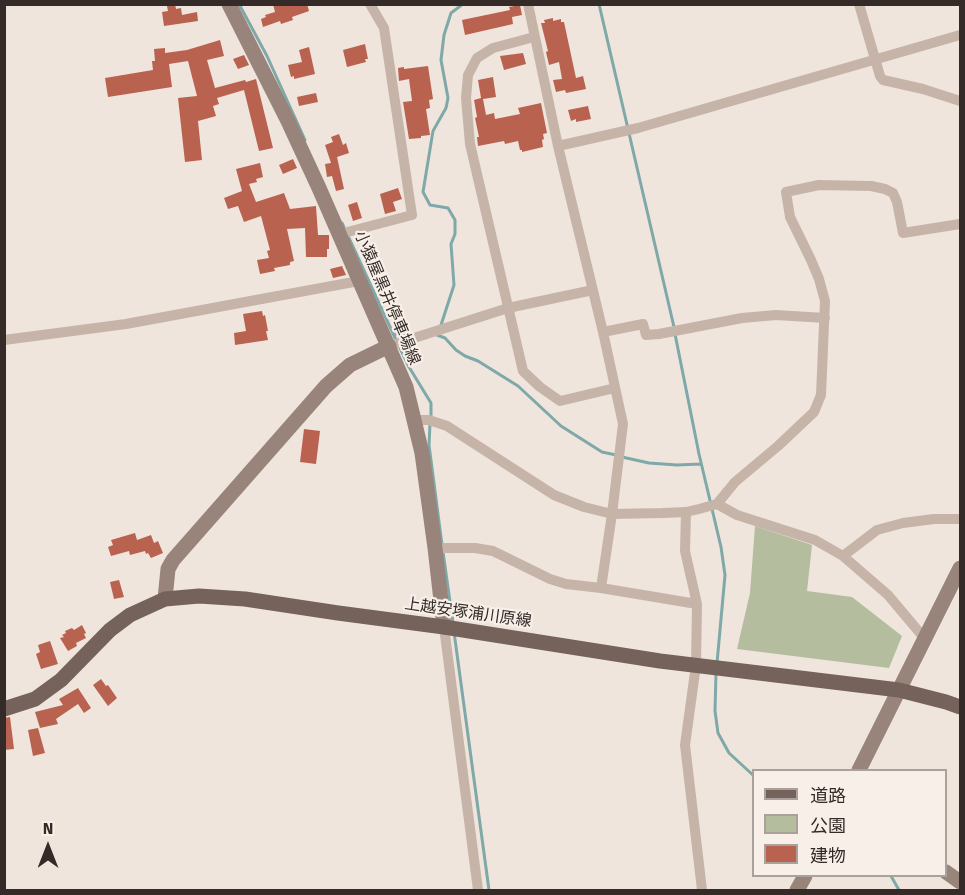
<!DOCTYPE html>
<meta charset="utf-8">
<style>
body{margin:0}
#map{position:relative;width:965px;height:895px;overflow:hidden;background:#efe5dc;font-family:"Fira Sans","Noto Sans JP",sans-serif}
canvas{display:block}
.frame{position:absolute;inset:0;border:6px solid #342b28;pointer-events:none}
.legend{position:absolute;left:752px;top:769px;width:195px;height:108px;box-sizing:border-box;background:#f7efe8;border:2px solid #a9a19b;margin:0;padding:8px 10px;list-style:none;font-size:18px;color:#342b28}
.legend li{display:flex;align-items:center;gap:12px;height:30px}
.legend b{width:30px;border:2px solid #a9a19b}
.north{position:absolute;left:18px;top:817px;width:60px;height:60px;-webkit-text-stroke:4px #f7efe8;paint-order:stroke;rotate:0deg;font-size:16px;font-weight:700;line-height:24px;text-align:center;color:#342b28}
.north::after{content:'';display:block;margin:auto;width:21px;height:27px;background:#342b28;clip-path:polygon(50% 0,100% 100%,50% 72%,0 100%)}
</style>
<div id="map">
<canvas width="965" height="895"></canvas>
<div class="frame"></div>
<ul class="legend">
<li><b style="height:8px;background:#74625b"></b>道路</li>
<li><b style="height:16px;background:#b4bd9e"></b>公園</li>
<li><b style="height:16px;background:#b96250"></b>建物</li>
</ul>
<div class="north">N</div>
</div>
<script>
const ctx = document.querySelector('canvas').getContext('2d');
ctx.lineJoin = 'round';
function fillPath(path, color) { ctx.fillStyle = color; ctx.fill(path, 'evenodd'); }
const toPath = rows => new Path2D(rows.map(r => 'M' + r).join(''));
function stroke(path, color, width, dash) { ctx.strokeStyle = color; ctx.lineWidth = width; ctx.lineCap = dash ? 'butt' : 'round'; ctx.setLineDash(dash || []); ctx.stroke(path); }
function write(font, color, halo, rows, align = 'center') {
  ctx.font = font + ' "Fira Sans","Noto Sans JP",sans-serif'; ctx.lineWidth = 4.5; ctx.setLineDash([]); ctx.textBaseline = 'middle'; ctx.strokeStyle = halo; ctx.fillStyle = color; for (const [text, x, y, turn = 0] of rows) {
    ctx.save(); ctx.translate(x, y); ctx.rotate((+turn || 0) * Math.PI / 180); ctx.textAlign = isNaN(turn) ? turn : align; if (halo) ctx.strokeText(text, 0, 0); ctx.fillText(text, 0, 0); ctx.restore();
  }
}
const green = toPath([
 [755,526,812,545,807,591,852,597,902,636,889,668,737,649,750,593]
]);
const stream = toPath([
 [239,4,267,56,305,140],
 [599,4,674,327],
 [342,223,396,340],
 [441,325,454,285,451,244,455,234,455,220,448,208,430,205,423,192,433,131,446,108,448,98,441,60,444,35,451,13,463,4],
 [393,334,413,334],
 [675,334,699,454,721,547,725,575,717,663],
 [437,335,445,338,456,350,465,356,478,361,518,386,561,426,602,452,616,455],
 [399,346,409,367,431,403,431,417],
 [430,424,429,445,442,545],
 [622,457,649,463,677,465,701,464],
 [443,552,453,623],
 [454,632,489,890],
 [716,673,715,711,718,733,729,753,754,776],
 [891,876,899,890]
]);
const building = toPath([
 [175,4,176,9,181,8,182,15,197,12,198,21,164,26,162,12,168,11,167,6],
 [273,4,307,4,309,11,292,17,293,20,281,24,280,21,263,27,261,19,266,17,265,15,275,12],
 [520,5,522,15,512,17,513,24,465,35,462,20,510,10,509,7],
 [553,18,553,21,561,19,561,22,564,22,576,78,583,76,586,89,566,93,565,90,556,92,553,80,562,79,559,62,549,65,546,52,548,51,541,23,545,23,544,20],
 [220,40,224,56,207,60,215,88,245,80,246,82,256,79,273,148,259,151,244,90,217,98,219,104,213,106,216,116,198,121,202,160,185,162,178,98,197,96,188,61,169,64,172,87,108,97,105,78,153,70,152,61,155,61,154,49,165,48,165,53,187,50],
 [365,44,368,59,365,59,366,62,347,67,343,50],
 [309,47,315,74,294,79,294,76,291,77,288,65,302,62,299,50],
 [523,53,526,64,504,70,500,56],
 [244,55,249,65,238,69,233,59],
 [428,66,433,99,429,100,430,108,426,109,430,135,421,136,421,138,409,139,403,102,412,101,409,79,399,81,398,68,404,67,404,69],
 [493,77,496,97,483,99,486,115,494,113,495,119,520,114,518,108,541,103,547,133,543,134,544,139,542,140,543,147,522,152,522,150,520,150,518,141,505,144,504,141,478,146,477,137,479,137,475,118,477,117,474,100,481,98,478,80],
 [316,93,318,102,299,106,297,97],
 [588,106,591,119,576,122,576,119,571,121,568,110],
 [339,134,343,145,346,143,349,153,337,157,344,189,336,191,332,176,327,177,325,164,331,163,325,145,333,142,331,137],
 [293,159,297,168,283,174,279,165],
 [260,163,263,177,256,179,257,182,249,184,256,202,284,193,290,209,316,206,318,235,329,235,329,249,327,249,327,257,306,257,305,228,287,229,294,261,290,262,290,265,274,268,275,271,260,274,257,260,269,258,267,251,270,250,261,216,244,222,238,206,228,209,224,198,242,191,236,169],
 [398,188,402,199,393,202,396,211,385,214,380,194],
 [357,202,362,218,353,221,348,205],
 [342,266,346,275,333,278,330,269],
 [262,311,263,316,265,315,268,331,266,331,268,340,235,345,234,333,246,331,243,314],
 [304,429,320,431,316,464,300,462],
 [135,533,137,540,151,535,154,543,158,541,163,553,151,558,148,553,146,554,145,551,130,555,129,551,111,556,108,547,113,545,111,540],
 [119,580,124,597,114,599,110,582],
 [82,625,86,633,84,634,86,638,76,643,77,646,68,651,60,638,64,637,62,635,66,633,65,631,72,628,74,630],
 [50,641,58,664,41,669,36,654,40,652,38,645],
 [101,679,106,686,108,685,117,698,108,706,93,685],
 [78,688,91,708,84,713,78,704,56,719,58,724,40,728,35,712,63,705,59,699],
 [10,717,14,749,4,750,4,718],
 [38,728,45,753,33,756,28,730]
]);
const street = toPath([
 [528,4,558,146,603,332,623,424,612,514,601,588,697,604],
 [859,4,880,76,883,80,923,89,960,101],
 [534,37,493,48,477,58,468,75,466,98,470,144,523,371,540,387,560,401,615,388],
 [558,146,638,128,960,35],
 [340,234,412,215,384,28,370,4],
 [603,332,643,324,646,335,659,334,742,318,776,315,825,318],
 [4,340,126,324,359,281],
 [389,346,508,308,593,290],
 [415,420,429,420,447,426,554,495,584,507,612,514,663,513,686,512,699,509,717,504,735,482,778,446,814,412,821,395,825,301,819,279,811,260,790,217,786,192,819,185,871,186,885,189,893,193,897,202,903,233,960,224],
 [717,504,737,515,815,540,843,556,888,595,925,639],
 [686,512,685,551,697,604,696,665,685,745,702,890],
 [435,548,475,548,493,551,550,579,566,584,601,588],
 [843,556,877,530,903,523,934,519,960,519],
 [444,627,478,890]
]);
const secondary = toPath([
 [229,4,288,121,319,188,406,387,422,453,435,548,444,627],
 [165,599,168,569,173,560,326,386,350,365,389,346],
 [859,770,960,568],
 [946,872,960,882],
 [797,890,805,876]
]);
const primary = toPath([
 [4,709,35,699,61,680,110,630,130,615,165,599,199,596,245,599,338,613,444,627,660,661,899,690,946,702,960,707]
]);
const streetNames = [
 ["小猿屋黒井停車場線",387,298,67],
 ["上越安塚浦川原線",468,613,8]
];
fillPath(green, '#b4bd9e');
stroke(stream, '#7ea9a8', 3);
fillPath(building, '#b96250');
stroke(street, '#c6b4a9', 10);
stroke(secondary, '#99847b', 15);
stroke(primary, '#74625b', 15);
write('16px', '#342b28', '#f7efe8', streetNames);
</script>
